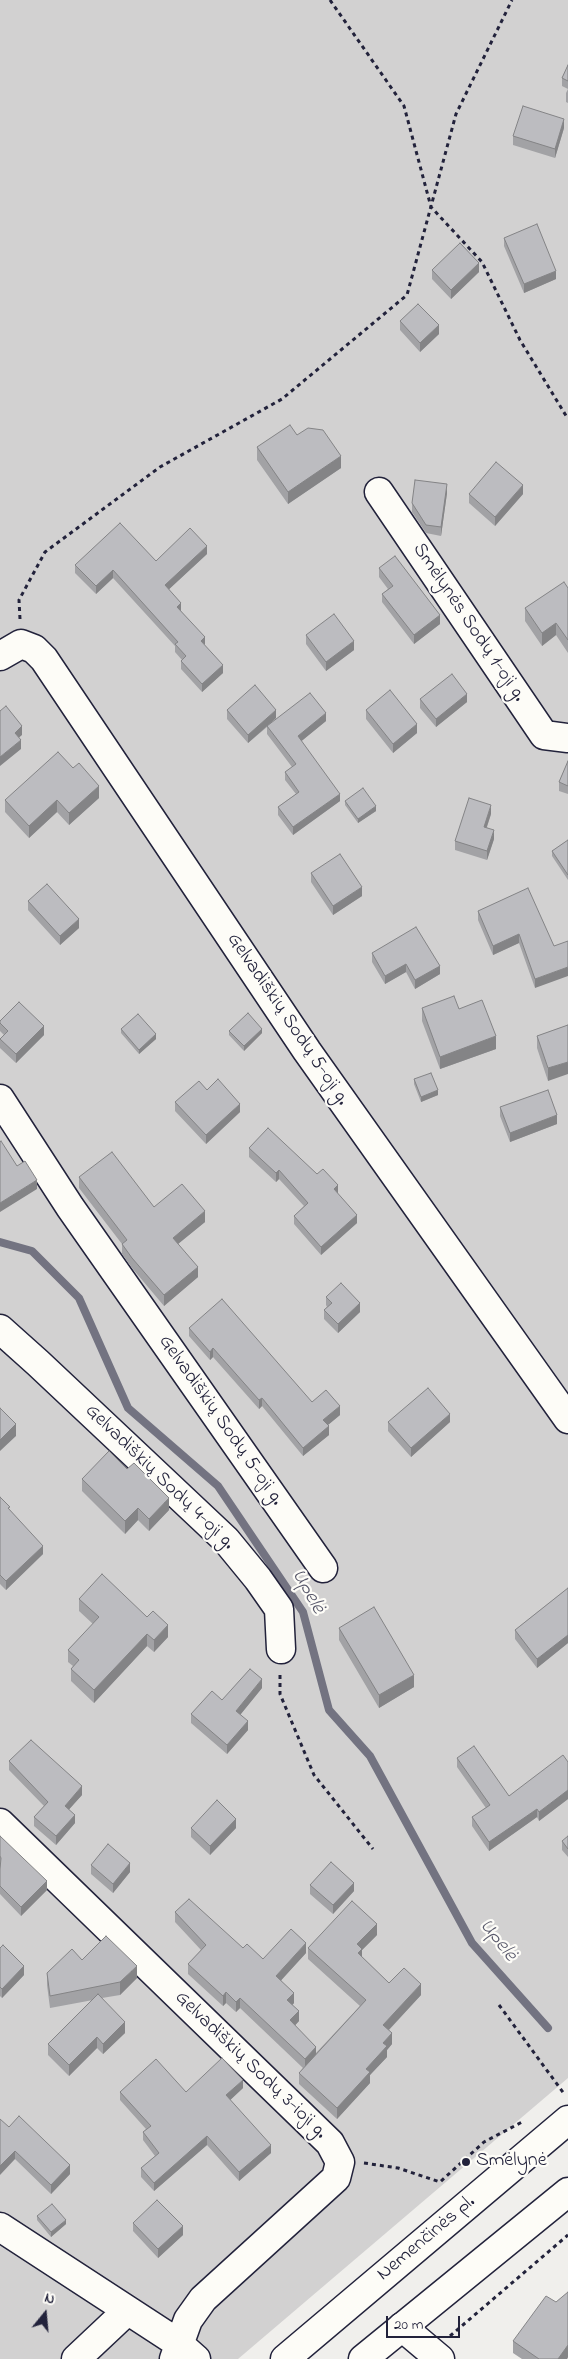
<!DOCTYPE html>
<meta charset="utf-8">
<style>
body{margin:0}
#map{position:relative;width:568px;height:2359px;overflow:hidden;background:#f0efec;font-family:"Indie Flower",sans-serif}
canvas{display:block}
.north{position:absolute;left:20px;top:2289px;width:50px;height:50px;-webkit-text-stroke:4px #fdfcf7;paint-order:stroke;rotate:17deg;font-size:14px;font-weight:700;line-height:20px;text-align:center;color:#22223b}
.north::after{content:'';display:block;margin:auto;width:18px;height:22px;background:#22223b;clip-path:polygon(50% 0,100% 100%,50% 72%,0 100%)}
.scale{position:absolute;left:386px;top:2316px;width:74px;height:22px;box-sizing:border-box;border:2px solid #22223b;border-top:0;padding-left:6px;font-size:15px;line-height:18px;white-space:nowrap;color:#22223b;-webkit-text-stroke:4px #fdfcf7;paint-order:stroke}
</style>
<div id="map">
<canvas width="568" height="2359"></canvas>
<div class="north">N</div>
<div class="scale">20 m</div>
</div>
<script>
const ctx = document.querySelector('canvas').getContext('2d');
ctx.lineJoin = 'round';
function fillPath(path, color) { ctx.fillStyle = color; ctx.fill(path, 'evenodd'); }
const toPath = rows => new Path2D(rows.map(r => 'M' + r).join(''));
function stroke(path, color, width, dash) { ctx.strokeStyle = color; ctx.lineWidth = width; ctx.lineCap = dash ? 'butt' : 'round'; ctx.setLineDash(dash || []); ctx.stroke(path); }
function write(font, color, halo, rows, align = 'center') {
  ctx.font = font + ' "Indie Flower",sans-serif'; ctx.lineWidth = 4.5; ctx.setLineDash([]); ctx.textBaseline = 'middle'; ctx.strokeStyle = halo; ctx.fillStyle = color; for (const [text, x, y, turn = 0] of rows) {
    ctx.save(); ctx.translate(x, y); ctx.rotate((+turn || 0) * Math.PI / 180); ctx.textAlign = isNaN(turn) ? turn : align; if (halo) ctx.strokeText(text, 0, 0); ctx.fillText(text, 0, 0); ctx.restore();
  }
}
const green = toPath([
 [0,0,568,0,568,2078,238,2359,0,2359]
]);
const stream = toPath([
 [0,1242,32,1251,79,1298,128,1408,218,1486,303,1612,329,1710,370,1756,472,1943,548,2028]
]);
const path = toPath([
 [330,0,404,106,431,207,482,262,520,340,568,419],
 [20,619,19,600,45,552,160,467,282,399,407,295,456,114,512,0],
 [280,1675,280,1694,314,1775,373,1849],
 [499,2005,565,2095],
 [364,2163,398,2168,440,2182,484,2142,524,2121],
 [450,2336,568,2235]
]);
const minor = toPath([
 [379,492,544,735,568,738],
 [0,656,21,644,34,649,44,659,307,1051,568,1419],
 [0,1099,70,1207,323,1568],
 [0,1329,38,1363,226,1540,258,1579,279,1609,281,1649],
 [0,1823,330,2143,340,2162,336,2178,203,2299,188,2320,174,2359],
 [0,2227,178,2343,196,2359],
 [402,2327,440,2359],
 [76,2359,127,2311]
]);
const primary = toPath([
 [285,2359,568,2120],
 [363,2359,568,2192]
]);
const wall = toPath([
 [568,65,568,89,562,86,562,78],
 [568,89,568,103,566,102,566,93],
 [564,128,555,158,513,145,513,136],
 [504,238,556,279,524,293,504,246],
 [432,270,479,272,451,299,432,279],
 [400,321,439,334,420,352,400,330],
 [297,435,341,468,288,504,257,460,257,447],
 [447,493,441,536,426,533,412,512,412,503],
 [469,494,523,494,495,526,469,503],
 [207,554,169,589,181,611,223,673,202,692,181,669,181,661,182,660,175,652,175,646,113,578,96,594,75,573,75,565,156,561],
 [379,568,440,624,414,644,382,602,382,594,388,589,379,577],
 [568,588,568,653,556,635,542,646,525,621,525,608],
 [306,635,354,650,326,671,306,644],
 [420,699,467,702,436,727,420,708],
 [227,710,276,718,270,724,326,721,301,741,340,801,293,835,278,815,278,807,296,794,285,780,285,772,292,767,267,734,267,727,248,743,227,719],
 [366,710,417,733,393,753,366,719],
 [568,761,568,794,559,791,559,782],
 [73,768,99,798,69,825,57,812,29,838,5,812,5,800],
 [345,801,376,811,358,823,345,805],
 [491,814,487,827,494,839,487,860,455,850,455,841],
 [568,840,568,880,552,856,552,851],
 [311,873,362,896,333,915,311,882],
 [28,901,79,928,60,945,28,910],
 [478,911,554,946,535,988,519,943,493,955,478,920],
 [372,953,440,974,415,989,406,972,385,984,372,962],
 [422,1008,459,1009,496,1049,440,1069,422,1021],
 [0,1021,44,1035,16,1063,0,1048,0,1039,4,1035,0,1031],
 [568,1025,548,1081,537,1048,537,1036],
 [121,1029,156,1039,139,1054,121,1033],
 [229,1031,262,1033,244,1051,229,1035],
 [414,1079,438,1095,421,1102,414,1084],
 [207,1090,240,1112,206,1144,175,1111,175,1102],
 [500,1107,557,1124,510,1142,500,1116],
 [249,1148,317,1174,338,1194,357,1223,321,1255,294,1224,294,1216,304,1206,279,1179,276,1182,249,1157],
 [79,1177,154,1207,205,1222,178,1244,198,1277,164,1306,132,1268,122,1254,122,1244,79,1188],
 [326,1297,360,1312,338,1333,324,1319,324,1310,327,1307,326,1305],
 [189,1328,312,1402,340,1415,328,1425,329,1435,303,1456,262,1406,259,1409,213,1357,210,1360,189,1336],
 [388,1422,450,1422,411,1457,388,1431],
 [82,1479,169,1510,149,1531,138,1520,125,1534,82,1491],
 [0,1497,43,1554,6,1590,0,1584],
 [568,1588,568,1643,537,1668,515,1639,515,1630],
 [79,1599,168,1637,154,1652,147,1646,94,1703,71,1681,71,1669,73,1666,68,1662,68,1650,93,1624,79,1611],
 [339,1628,414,1687,379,1708,339,1640],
 [262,1688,240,1715,248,1730,227,1754,191,1723,191,1714,222,1700],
 [457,1758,509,1796,568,1762,568,1799,539,1821,537,1817,489,1851,472,1826,472,1817,486,1808,457,1767],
 [9,1761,82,1795,69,1809,75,1823,56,1845,34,1826,34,1817,44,1806,9,1770],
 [191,1828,236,1828,210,1855,191,1837],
 [0,1836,47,1890,21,1916,0,1894],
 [568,1836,568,1857,562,1850,562,1841],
 [91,1865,130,1872,113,1893,91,1874],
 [310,1885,354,1891,333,1914,310,1894],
 [175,1912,263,1959,306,1953,281,1980,294,2003,292,2005,299,2021,295,2025,316,2053,360,2006,308,1959,308,1948,377,1935,362,1950,362,1957,389,1983,421,1995,389,2030,392,2044,387,2050,387,2057,370,2075,370,2083,337,2119,299,2084,299,2073,303,2068,240,2008,236,2012,226,2003,223,2006,188,1974,188,1964,201,1950,175,1922],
 [0,1948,24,1975,2,1998,0,1996],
 [82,1960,137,1978,120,1995,102,1998,125,2033,103,2054,97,2048,69,2076,48,2055,48,2044,93,2000,50,2008,47,1985,47,1973],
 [243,2088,230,2100,271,2153,239,2181,207,2145,154,2191,141,2177,141,2168,155,2156,143,2140,143,2132,146,2129,120,2100,120,2092,186,2092],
 [9,2127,70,2174,51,2194,15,2159],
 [37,2216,66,2224,51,2237,37,2220],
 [133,2223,183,2235,158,2258,133,2231],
 [568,2292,568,2357,567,2359,522,2359,513,2353,513,2341]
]);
const shadedWall = toPath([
 [564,119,564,128,555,158,555,149],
 [479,263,479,272,451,299,451,290],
 [556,271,556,279,524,293,524,284],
 [439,325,439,334,420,352,420,343],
 [341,456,341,468,288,504,288,492],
 [447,484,447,493,441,536,441,527],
 [523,485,523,494,495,526,495,517],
 [207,546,207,554,165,593,165,585],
 [113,570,113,578,96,594,96,586],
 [181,603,181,611,177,615,177,607],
 [440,615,440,624,414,644,414,635],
 [556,623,556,635,542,646,542,633],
 [205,637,205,645,201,641],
 [354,641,354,650,326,671,326,662],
 [223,665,223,673,202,692,202,684],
 [467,694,467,702,436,727,436,719],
 [276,710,276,718,248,743,248,735],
 [326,713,326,721,298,744,298,736],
 [417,724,417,733,393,753,393,744],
 [22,726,22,735,15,741,15,733],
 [21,740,21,749,0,766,0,757],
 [99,786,99,798,69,825,69,813],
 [340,794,340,801,293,835,293,827],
 [57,800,57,812,29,838,29,826],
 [491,805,491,814,484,835,484,827],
 [376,806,376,811,358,823,358,819],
 [494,830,494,839,487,860,487,851],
 [362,887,362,896,333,915,333,906],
 [79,919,79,928,60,945,60,936],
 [519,934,519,943,493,955,493,946],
 [406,964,406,972,385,984,385,976],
 [440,966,440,974,415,989,415,980],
 [568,967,568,976,535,988,535,979],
 [44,1026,44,1035,16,1063,16,1054],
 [262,1029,262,1033,244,1051,244,1046],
 [156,1034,156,1039,139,1054,139,1050],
 [496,1036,496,1049,440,1069,440,1057],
 [568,1062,568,1074,548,1081,548,1068],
 [438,1090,438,1095,421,1102,421,1097],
 [240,1104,240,1112,206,1144,206,1135],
 [557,1115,557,1124,510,1142,510,1133],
 [279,1170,279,1179,276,1182,276,1173],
 [37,1180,37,1189,0,1212,0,1203],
 [338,1185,338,1194,334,1189],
 [205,1211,205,1222,173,1248,173,1238],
 [357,1215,357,1223,321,1255,321,1247],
 [198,1267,198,1277,164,1306,164,1295],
 [360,1303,360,1312,338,1333,338,1324],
 [213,1348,213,1357,210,1360,210,1352],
 [262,1398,262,1406,259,1409,259,1400],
 [340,1406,340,1415,323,1429,323,1420],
 [450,1414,450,1422,411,1457,411,1448],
 [16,1424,16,1436,0,1451,0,1440],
 [329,1426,329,1435,303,1456,303,1448],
 [169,1498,169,1510,149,1531,149,1519],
 [138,1508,138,1520,125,1534,125,1521],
 [43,1546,43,1554,6,1590,6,1581],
 [168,1625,168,1637,154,1652,154,1640],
 [147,1634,147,1646,94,1703,94,1690],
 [568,1635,568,1643,537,1668,537,1659],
 [414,1675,414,1687,379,1708,379,1695],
 [262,1679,262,1688,236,1720,236,1711],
 [248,1721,248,1730,227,1754,227,1745],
 [82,1786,82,1795,65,1814,65,1806],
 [568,1790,568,1799,539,1821,539,1812],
 [537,1809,537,1817,489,1851,489,1842],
 [75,1815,75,1823,56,1845,56,1836],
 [236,1819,236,1828,210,1855,210,1846],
 [130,1863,130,1872,113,1893,113,1884],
 [47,1881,47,1890,21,1916,21,1907],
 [354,1883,354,1891,333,1914,333,1905],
 [377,1924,377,1935,362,1950,362,1960,358,1964,357,1944],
 [306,1943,306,1953,276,1986,276,1976],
 [24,1966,24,1975,2,1998,2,1989],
 [137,1966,137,1978,120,1995,120,1982],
 [421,1984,421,1995,383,2036,383,2025],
 [226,1992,226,2003,223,2006,223,1996],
 [294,1993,294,2003,287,2011,287,2000],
 [240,1998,240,2008,236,2012,236,2002],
 [299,2011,299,2021,290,2031,290,2020],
 [125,2022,125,2033,103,2054,103,2044],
 [392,2033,392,2044,387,2050,387,2057,370,2075,370,2083,337,2119,337,2108,366,2069,383,2043],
 [97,2037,97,2048,69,2076,69,2065],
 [316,2047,316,2058,305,2069,305,2059],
 [243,2080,243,2088,226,2104,226,2095],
 [207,2136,207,2145,154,2191,154,2183],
 [271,2145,271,2153,239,2181,239,2172],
 [15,2151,15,2159,0,2175,0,2166],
 [70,2165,70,2174,51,2194,51,2185],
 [66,2220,66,2224,51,2237,51,2232],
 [183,2226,183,2235,158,2258,158,2249],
 [568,2345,568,2357,567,2359,558,2359]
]);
const building = toPath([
 [568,65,568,81,562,78,568,65],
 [523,106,564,119,555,149,513,136,523,106],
 [537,224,556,271,524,284,504,238,537,224],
 [460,243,479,263,451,290,432,270,460,243],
 [418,304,439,325,420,343,400,321,418,304],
 [290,425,297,435,308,428,323,430,341,456,288,492,257,447,290,425],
 [496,462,523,485,495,517,469,494,496,462],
 [415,480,447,484,441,527,426,525,412,503,415,480],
 [120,523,156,561,190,528,207,546,165,585,181,603,177,607,205,637,201,641,223,665,202,684,181,661,186,656,175,644,178,642,113,570,96,586,75,565,120,523],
 [395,556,440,615,414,635,382,594,393,586,379,568,395,556],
 [564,582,568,588,568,640,556,623,542,633,525,608,564,582],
 [334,614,354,641,326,662,306,635,334,614],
 [452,674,467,694,436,719,420,699,452,674],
 [255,685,276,710,248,735,227,710,255,685],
 [390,690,417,724,393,744,366,710,390,690],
 [310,693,326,713,298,736,340,794,293,827,278,807,299,792,285,772,296,764,267,726,310,693],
 [6,706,22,726,15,733,21,740,0,757,0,711,6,706],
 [58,752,73,768,79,763,99,786,69,813,57,800,29,826,5,800,58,752],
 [568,761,568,786,559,782,568,761],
 [363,788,376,806,358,819,345,801,363,788],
 [469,798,491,805,484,827,494,830,487,851,455,841,469,798],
 [568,840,568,875,552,851,568,840],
 [340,854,362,887,333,906,311,873,340,854],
 [47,884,79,919,60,936,28,901,47,884],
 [528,888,554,946,568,941,568,967,535,979,519,934,493,946,478,911,528,888],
 [416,927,440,966,415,980,406,964,385,976,372,953,416,927],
 [454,996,459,1009,482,1000,496,1036,440,1057,422,1008,454,996],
 [19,1002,44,1026,16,1054,0,1039,8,1031,0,1023,0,1021,19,1002],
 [248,1013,262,1029,244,1046,229,1031,248,1013],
 [138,1014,156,1034,139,1050,121,1029,138,1014],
 [568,1025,568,1062,548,1068,537,1036,568,1025],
 [431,1073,438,1090,421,1097,414,1079,431,1073],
 [218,1079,240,1104,206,1135,175,1102,199,1081,207,1090,218,1079],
 [548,1090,557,1115,510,1133,500,1107,548,1090],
 [268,1128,317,1174,323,1169,338,1185,334,1189,357,1215,321,1247,294,1216,308,1203,279,1170,276,1173,249,1148,268,1128],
 [1,1141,17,1166,25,1161,37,1180,0,1203,0,1142,1,1141],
 [112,1152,154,1207,182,1184,205,1211,173,1238,198,1267,164,1295,132,1258,122,1244,127,1240,79,1177,112,1152],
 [341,1283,360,1303,338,1324,324,1310,332,1303,326,1297,341,1283],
 [222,1299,312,1402,326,1390,340,1406,323,1420,329,1426,303,1448,262,1398,259,1400,213,1348,210,1352,189,1328,222,1299],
 [428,1388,450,1414,411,1448,388,1422,428,1388],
 [0,1408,16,1424,0,1440,0,1408],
 [109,1451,127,1469,134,1463,169,1498,149,1519,138,1508,125,1521,82,1479,109,1451],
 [0,1497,10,1507,8,1508,43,1546,6,1581,0,1575,0,1497],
 [102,1574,147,1617,153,1611,168,1625,154,1640,147,1634,94,1690,71,1669,79,1660,68,1650,99,1617,79,1599,102,1574],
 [568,1588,568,1635,537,1659,515,1630,568,1588],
 [374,1607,414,1675,379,1695,339,1628,374,1607],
 [250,1669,262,1679,236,1711,248,1721,227,1745,191,1714,212,1691,222,1700,250,1669],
 [31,1740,82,1786,65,1806,75,1815,56,1836,34,1817,48,1802,9,1761,31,1740],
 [474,1746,509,1796,563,1755,568,1762,568,1790,539,1812,537,1809,489,1842,472,1817,490,1805,457,1758,474,1746],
 [217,1800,236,1819,210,1846,191,1828,217,1800],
 [0,1836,47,1881,21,1907,0,1886,0,1869,1,1858,0,1856,0,1836],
 [568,1836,568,1849,562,1841,568,1836],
 [108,1844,130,1863,113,1884,91,1865,108,1844],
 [331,1862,354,1883,333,1905,310,1885,331,1862],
 [189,1899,243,1948,247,1944,263,1959,291,1929,306,1943,276,1976,294,1993,287,2000,299,2011,290,2020,316,2047,305,2059,240,1998,236,2002,226,1992,223,1996,188,1964,206,1945,175,1912,189,1899],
 [352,1901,377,1924,357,1944,362,1949,358,1953,389,1983,404,1968,421,1984,383,2025,392,2033,383,2043,387,2046,366,2069,370,2072,337,2108,299,2073,366,2000,308,1948,352,1901],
 [106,1936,137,1966,120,1982,50,1996,47,1973,72,1949,82,1960,106,1936],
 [3,1945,24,1966,2,1989,0,1987,0,1948,3,1945],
 [98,1994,125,2022,103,2044,97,2037,69,2065,48,2044,98,1994],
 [222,2058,243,2080,226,2095,271,2145,239,2172,207,2136,154,2183,141,2168,159,2153,143,2132,151,2126,120,2092,156,2059,186,2092,222,2058],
 [19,2116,70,2165,51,2185,15,2151,0,2166,0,2119,9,2127,19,2116],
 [157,2200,183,2226,158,2249,133,2223,157,2200],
 [52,2204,66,2220,51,2232,37,2216,52,2204],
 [568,2292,568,2345,558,2359,539,2359,513,2341,546,2296,556,2302,568,2292]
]);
const markers = [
 [466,2162,5,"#22223b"]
];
const streetNames = [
 ["Smėlynės Sodų 1-oji g.",468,623,56],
 ["Gelvadiškių Sodų 5-oji g.",287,1020,56],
 ["Gelvadiškių Sodų 5-oji g.",220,1421,55],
 ["Gelvadiškių Sodų 4-oji g.",159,1478,44],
 ["Gelvadiškių Sodų 3-ioji g.",250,2066,44],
 ["Nemenčinės pl.",427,2239,-40]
];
const poiNames = [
 ["Smėlynė",476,2162]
];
const waterNames = [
 ["Upelė",307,1592,61],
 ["Upelė",497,1941,52]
];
fillPath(green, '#d2d1d1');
stroke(stream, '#737381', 8);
stroke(minor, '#22223b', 31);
stroke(primary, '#22223b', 31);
stroke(path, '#22223b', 3, [4, 4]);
stroke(minor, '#fdfcf7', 28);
stroke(primary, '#fdfcf7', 28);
fillPath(wall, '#a2a2a5');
fillPath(shadedWall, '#848486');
fillPath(building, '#bcbcc0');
stroke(building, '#848486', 1);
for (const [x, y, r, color] of markers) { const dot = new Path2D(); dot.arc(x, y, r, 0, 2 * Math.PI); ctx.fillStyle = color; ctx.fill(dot); stroke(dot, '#fdfcf7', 2); }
write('20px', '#22223b', '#fdfcf7', streetNames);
write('20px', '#22223b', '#fdfcf7', poiNames, 'left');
write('italic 21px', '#58586a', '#fdfcf7', waterNames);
</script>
